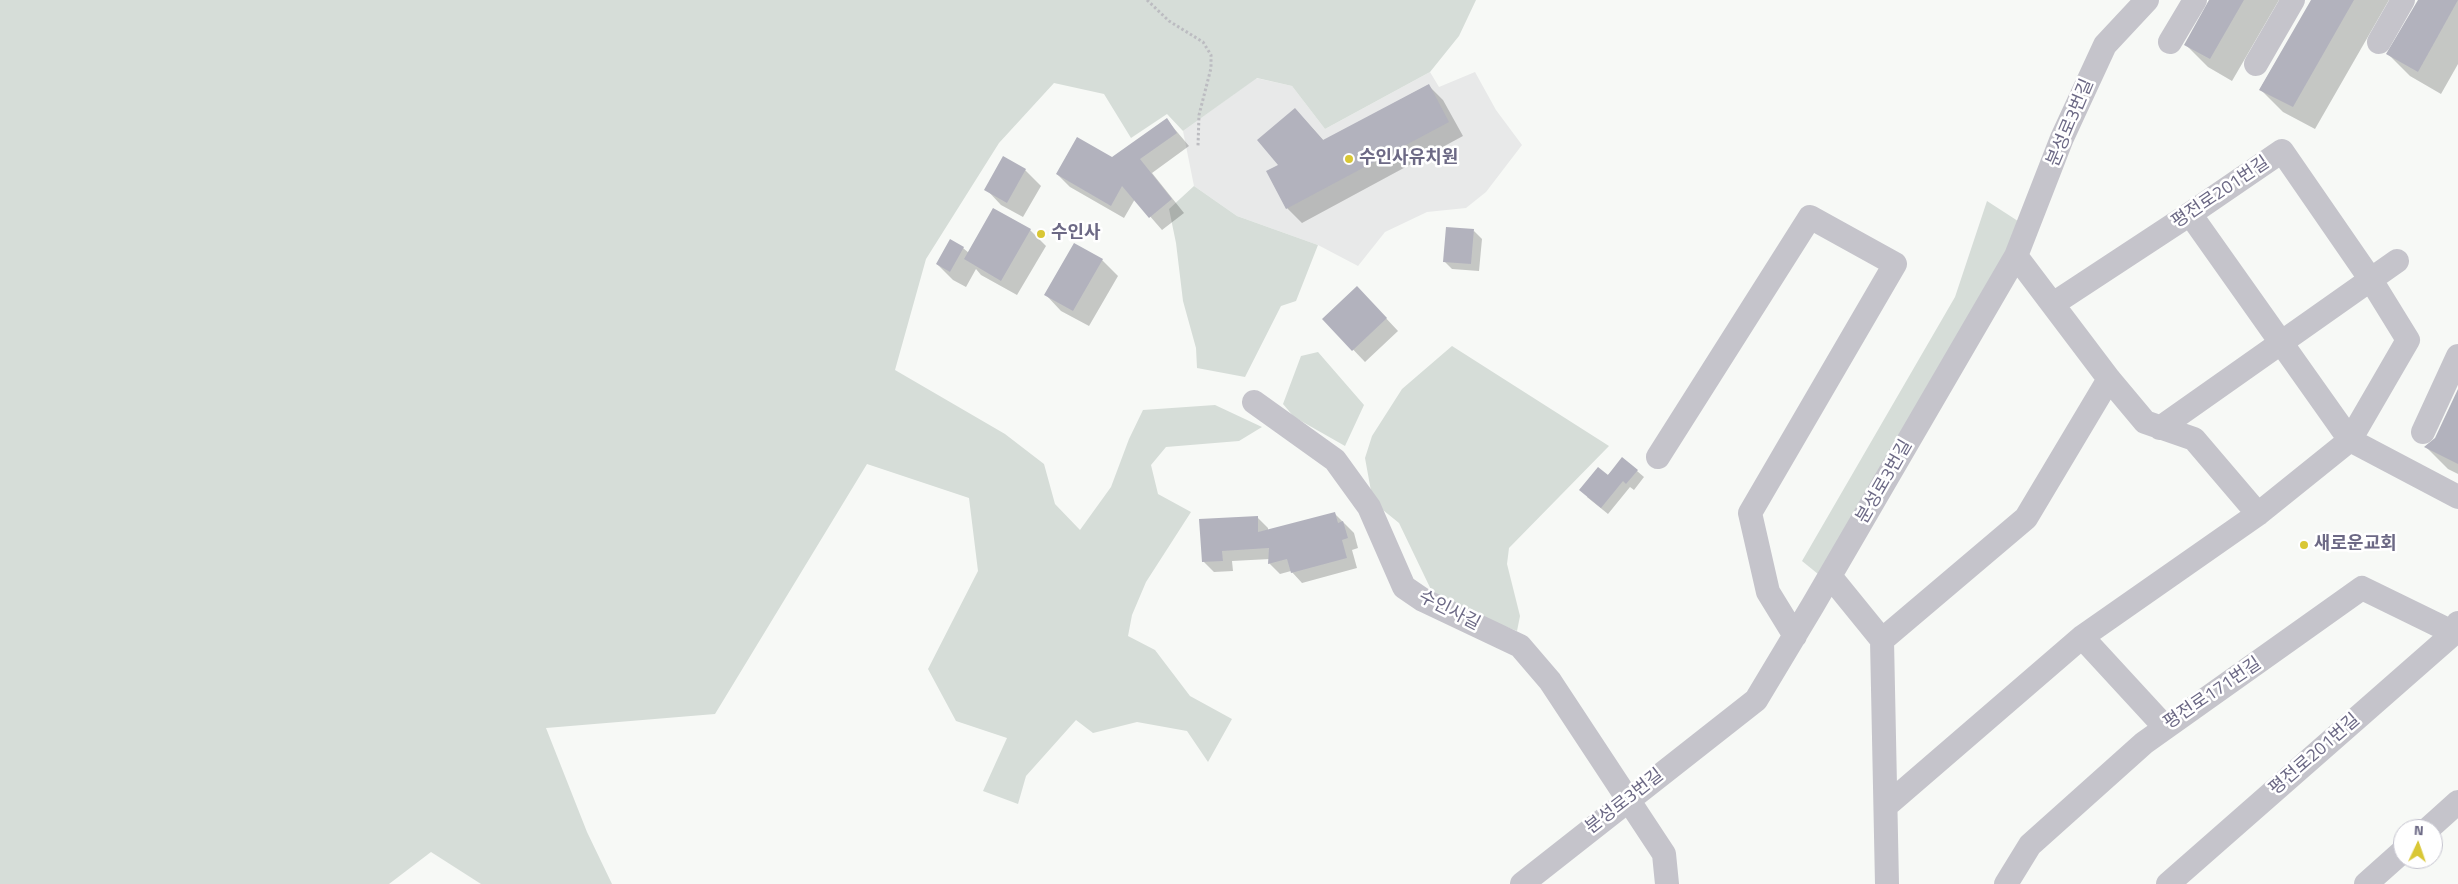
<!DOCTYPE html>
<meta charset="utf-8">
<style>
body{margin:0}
#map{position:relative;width:2458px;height:884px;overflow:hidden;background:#f7f9f6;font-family:"Titillium Web",sans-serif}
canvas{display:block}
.north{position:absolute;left:2393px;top:819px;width:50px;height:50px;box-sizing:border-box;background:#fff;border:1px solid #c4c3ce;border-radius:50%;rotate:3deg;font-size:14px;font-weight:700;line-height:20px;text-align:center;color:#6c6985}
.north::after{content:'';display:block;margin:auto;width:18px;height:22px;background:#d9c735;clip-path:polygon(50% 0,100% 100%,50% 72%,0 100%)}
</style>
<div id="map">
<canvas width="2458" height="884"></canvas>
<div class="north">N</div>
</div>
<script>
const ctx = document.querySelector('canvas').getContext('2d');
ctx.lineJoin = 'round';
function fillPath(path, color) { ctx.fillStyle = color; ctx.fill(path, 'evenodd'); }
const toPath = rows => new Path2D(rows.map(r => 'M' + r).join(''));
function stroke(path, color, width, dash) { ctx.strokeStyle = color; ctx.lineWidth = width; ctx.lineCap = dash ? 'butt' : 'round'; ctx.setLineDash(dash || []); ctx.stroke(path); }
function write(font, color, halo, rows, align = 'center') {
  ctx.font = font + ' "Titillium Web","Noto Sans KR",sans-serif'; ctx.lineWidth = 5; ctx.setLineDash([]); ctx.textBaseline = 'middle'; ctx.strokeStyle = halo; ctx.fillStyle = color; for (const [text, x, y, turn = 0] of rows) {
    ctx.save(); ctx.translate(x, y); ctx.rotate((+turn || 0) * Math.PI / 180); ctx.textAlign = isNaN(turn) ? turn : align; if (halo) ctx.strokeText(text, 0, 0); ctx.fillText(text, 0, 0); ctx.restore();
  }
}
const built = toPath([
 [1430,72,1439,87,1475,72,1496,110,1522,145,1486,192,1466,208,1427,212,1385,232,1358,266,1318,245,1237,216,1194,186,1183,131,1256,78,1292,86,1325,129]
]);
const green = toPath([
 [0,0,1476,0,1459,36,1430,72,1325,129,1292,86,1257,78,1183,131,1167,114,1131,138,1104,94,1054,83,999,143,926,259,895,370,1005,434,1044,464,1055,504,1080,530,1111,487,1129,439,1143,410,1215,405,1262,427,1239,441,1166,447,1151,465,1158,494,1191,512,1146,582,1132,615,1128,636,1155,650,1190,696,1232,719,1208,762,1187,731,1137,722,1093,733,1076,720,1026,776,1018,804,983,791,1007,738,956,721,928,669,978,571,969,498,867,464,715,714,546,728,587,832,612,884,481,884,431,852,389,884,0,884],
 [1194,186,1237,216,1318,245,1296,301,1281,306,1245,377,1197,368,1196,348,1183,301,1176,243,1169,209],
 [1987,201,2021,223,2014,250,1818,574,1802,561,1955,297],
 [1452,346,1609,446,1509,548,1507,564,1520,616,1517,631,1436,600,1399,523,1373,502,1365,458,1372,436,1402,389],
 [1318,352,1364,405,1345,446,1294,417,1283,404,1301,356]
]);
const shadow = toPath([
 [2210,0,2279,0,2232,81,2208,67,2186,45],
 [2312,0,2389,0,2315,129,2283,112,2260,89],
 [2419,0,2458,0,2458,64,2441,94,2410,76,2388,54],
 [1428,85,1443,100,1463,136,1302,223,1287,208,1280,165,1295,109,1324,141],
 [1167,120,1189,146,1152,173,1184,213,1162,230,1135,199,1124,218,1070,187,1057,174,1112,158],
 [1025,170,1041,186,1023,217,1001,205,986,189],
 [1030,230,1046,246,1017,295,981,275,976,269,966,287,953,280,937,264,963,248,969,253],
 [1474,231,1482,239,1479,271,1452,269,1444,261],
 [1102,260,1118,276,1089,326,1061,311,1046,295],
 [1369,300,1398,331,1365,362,1324,319],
 [2458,392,2458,474,2448,469,2426,447,2436,439],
 [1623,459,1644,477,1634,490,1630,487,1608,514,1587,497],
 [1334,513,1354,533,1358,548,1352,550,1357,568,1302,583,1291,571,1280,574,1269,563,1270,559,1232,561,1233,571,1214,572,1203,561,1257,517,1268,528,1268,531]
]);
const building = toPath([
 [2209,0,2244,0,2210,59,2184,45],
 [2311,0,2354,0,2293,107,2259,90],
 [2418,0,2458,0,2418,72,2386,54],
 [1429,84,1449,122,1286,209,1266,171,1278,165,1257,140,1295,108,1323,140],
 [1167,118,1177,133,1140,159,1172,199,1149,218,1122,186,1111,206,1056,174,1077,137,1112,157],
 [1003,156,1026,169,1007,203,984,190],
 [993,208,1031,229,1001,281,964,259],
 [1446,227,1474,229,1471,264,1443,262],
 [950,239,964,247,950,272,936,264],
 [1074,243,1103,259,1073,311,1044,295],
 [1357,286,1387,318,1352,351,1322,319],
 [2458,389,2458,464,2424,447,2435,438],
 [1622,457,1638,470,1626,484,1623,481,1601,508,1579,490,1598,467,1608,475],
 [1335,512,1338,523,1343,521,1348,538,1342,540,1347,558,1291,573,1287,559,1268,564,1269,548,1222,551,1223,561,1202,562,1199,519,1258,516,1258,532]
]);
const path = toPath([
 [1147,0,1169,21,1203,42,1211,55,1211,68,1199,115,1198,146]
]);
const street = toPath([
 [2170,42,2195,0],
 [2379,42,2403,0],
 [2256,64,2293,0],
 [2190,214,2350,440,2458,497],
 [2016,256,2109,379,2145,422,2194,439,2258,514],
 [1254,402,1335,460,1369,507,1404,587,1423,600,1520,646,1550,681,1664,854,1667,884],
 [2160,428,2397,261],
 [2423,432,2458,356],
 [1658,457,1810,217,1895,264,1750,513,1768,592,1795,636],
 [1830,576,1882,640,1887,884],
 [2082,637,2164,726],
 [1882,640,2026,518,2109,379],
 [1886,806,2082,637,2258,514,2350,440,2408,340,2371,280,2282,151,2190,214,2053,304],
 [2428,829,2458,802],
 [1522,884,1756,700,1813,605,2016,256,2062,138,2105,45,2147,0],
 [2006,884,2030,845,2144,743,2362,588,2454,633],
 [2168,884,2454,633,2458,623],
 [2366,884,2403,851]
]);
const markers = [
 [1349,159,5,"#d9c735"],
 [1041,234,5,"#d9c735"],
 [2304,545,5,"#d9c735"]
];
const streetNames = [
 ["분성로3번길",2071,123,-67],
 ["평전로201번길",2221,193,-34],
 ["분성로3번길",1885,482,-60],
 ["수인사길",1449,611,27],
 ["평전로171번길",2213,694,-34],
 ["평전로201번길",2315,755,-41],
 ["분성로3번길",1625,802,-38]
];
const poiNames = [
 ["수인사유치원",1359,159],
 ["수인사",1051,234],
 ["새로운교회",2314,545]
];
fillPath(built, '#e8e9e9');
fillPath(green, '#d6ddd8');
fillPath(shadow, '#0003');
fillPath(building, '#b2b2bd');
stroke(path, '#bcbcc1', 3, [2.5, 2.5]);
stroke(street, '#c5c4cb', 24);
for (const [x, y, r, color] of markers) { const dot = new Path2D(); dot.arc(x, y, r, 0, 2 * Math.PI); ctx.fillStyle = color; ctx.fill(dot); stroke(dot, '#fff', 2); }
write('18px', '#6c6985', '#fff', streetNames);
write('bold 18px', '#6c6985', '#fff', poiNames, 'left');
</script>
